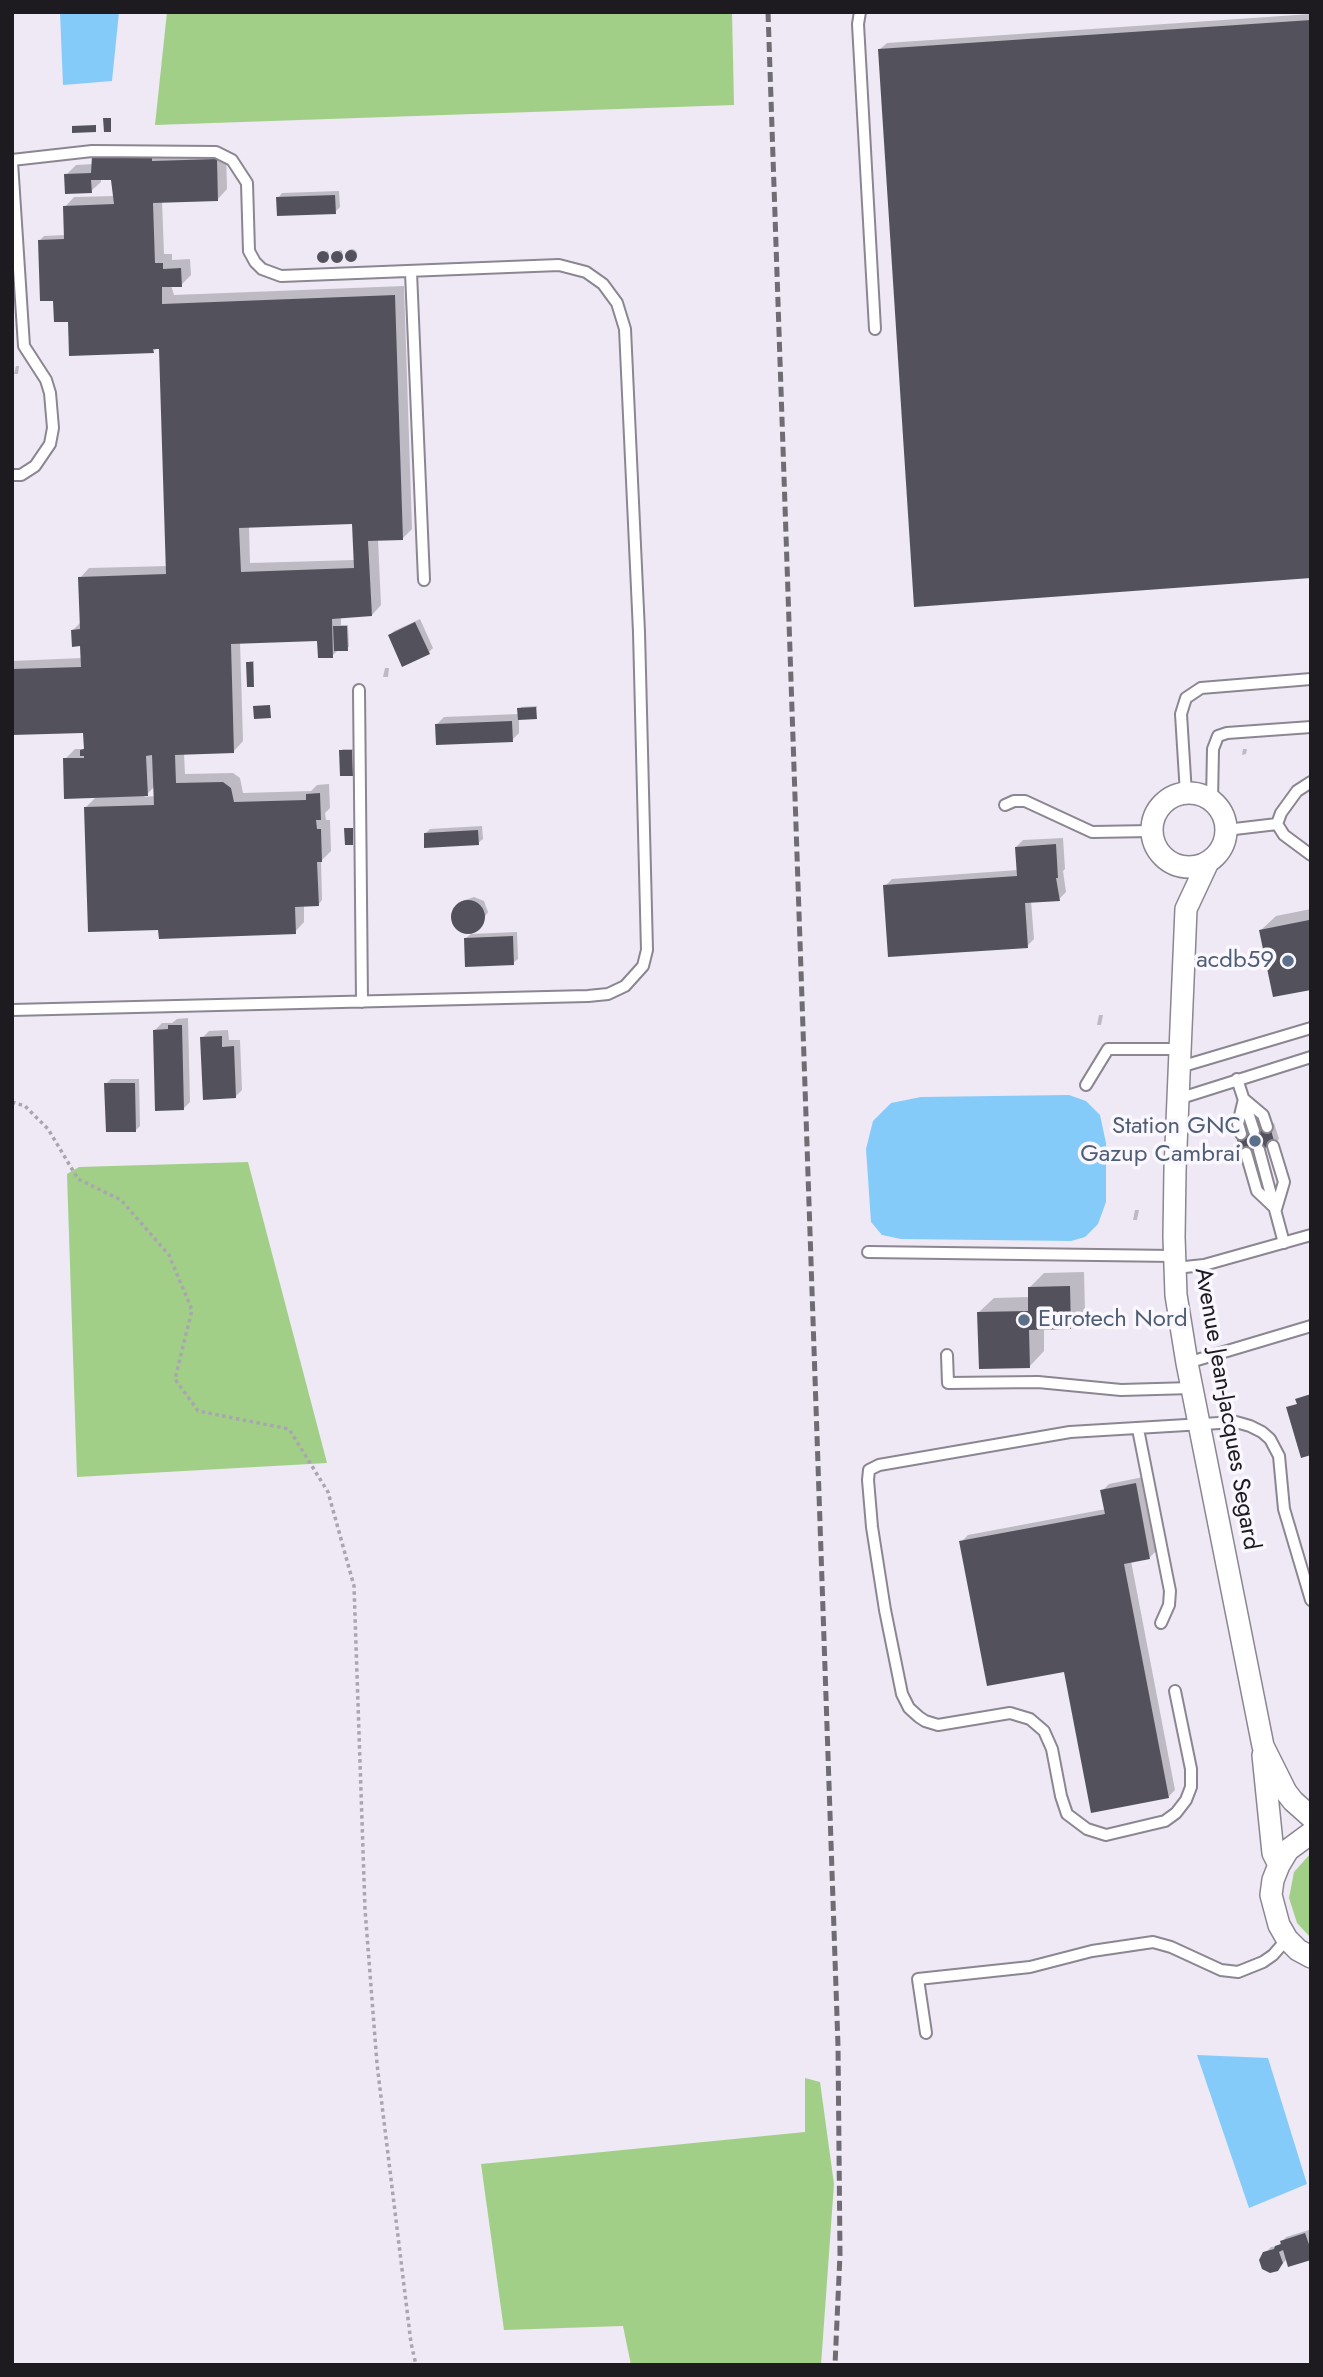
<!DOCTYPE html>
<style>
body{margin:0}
#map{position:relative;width:1323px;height:2377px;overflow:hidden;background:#eee9f4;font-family:Jost,sans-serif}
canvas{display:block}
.frame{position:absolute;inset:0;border:14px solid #1d1b1f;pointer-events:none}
</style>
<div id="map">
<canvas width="1323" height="2377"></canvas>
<div class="frame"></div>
</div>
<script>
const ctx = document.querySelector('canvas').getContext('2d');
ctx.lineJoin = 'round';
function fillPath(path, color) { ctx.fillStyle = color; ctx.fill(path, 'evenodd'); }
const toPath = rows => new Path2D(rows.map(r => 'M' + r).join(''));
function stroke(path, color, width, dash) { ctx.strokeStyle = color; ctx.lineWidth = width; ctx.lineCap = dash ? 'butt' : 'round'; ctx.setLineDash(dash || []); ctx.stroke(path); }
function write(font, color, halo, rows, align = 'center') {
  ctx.font = font + ' Jost,sans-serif'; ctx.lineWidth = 7; ctx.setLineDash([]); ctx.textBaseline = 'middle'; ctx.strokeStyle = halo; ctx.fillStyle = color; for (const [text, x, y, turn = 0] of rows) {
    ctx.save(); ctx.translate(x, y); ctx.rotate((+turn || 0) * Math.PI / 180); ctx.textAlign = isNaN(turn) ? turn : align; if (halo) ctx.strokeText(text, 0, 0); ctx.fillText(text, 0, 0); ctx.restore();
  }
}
const green = toPath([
 [167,12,732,12,734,105,155,125],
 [248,1162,327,1463,77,1477,67,1174,79,1167],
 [1311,1853,1311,1938,1297,1923,1289,1898,1294,1872],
 [805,2078,820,2082,834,2184,821,2365,631,2365,623,2326,504,2330,481,2164,805,2132]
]);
const water = toPath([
 [60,12,119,12,112,81,63,85],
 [1069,1095,1086,1101,1100,1115,1106,1143,1106,1202,1098,1224,1085,1237,1071,1241,901,1239,882,1235,871,1222,866,1149,873,1121,891,1103,921,1097],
 [1197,2055,1268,2058,1307,2184,1249,2208]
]);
const shadow = toPath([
 [1311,14,1311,576,879,50,887,43],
 [161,145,161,152,226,150,227,189,218,199,162,201,164,254,172,254,172,260,190,259,191,275,181,285,171,285,174,295,404,286,412,529,402,539,378,539,381,605,372,615,341,617,341,625,348,625,349,647,339,649,332,656,319,639,240,642,243,741,234,751,184,753,185,774,233,773,240,778,243,793,311,791,317,785,329,784,330,808,325,813,326,820,330,820,331,851,321,861,322,900,318,905,304,905,304,922,295,932,160,928,85,808,97,796,65,759,75,749,83,749,86,747,85,731,12,734,12,661,82,658,82,645,73,630,81,622,80,578,89,568,168,566,160,347,153,351,70,320,55,299,40,240,44,236,66,235,65,207,74,197,115,196,113,179,101,178,101,182,91,191,66,175,76,165,93,164,103,147],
 [354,522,355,560,250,563,249,526],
 [155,786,156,796,144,797],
 [339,191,340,207,335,212,278,198,282,193],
 '347 254a5 5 0 1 1 10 0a5 5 0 1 1-10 0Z',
 [340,250,342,251,343,257,335,260,333,254],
 [328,251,329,256,321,261,320,254],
 [16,366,19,366,18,374,14,374],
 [420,619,433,648,429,652,390,635,394,631],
 [250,661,254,661,254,686,248,663],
 [385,668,389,668,388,677,383,677],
 [537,706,536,717,519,718,519,733,512,740,437,724,444,717,519,714,521,707],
 [343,749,353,749,352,774,341,751],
 [1243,749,1247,749,1246,754,1242,755],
 [482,826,483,839,478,843,425,834,430,829],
 [1063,838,1065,869,1063,871,1066,892,1059,899,1031,901,1034,939,1027,946,885,886,892,879,1018,870,1016,847,1023,840],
 [474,897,484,901,488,912,478,927,468,932,457,928,453,917,457,906,462,901],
 [1311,909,1311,988,1261,930,1276,916],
 [517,932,518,959,513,963,466,938,471,934],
 [1099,1015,1103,1015,1101,1025,1097,1025],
 [188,1018,190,1102,183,1109,155,1030,162,1023,172,1023,177,1019],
 [228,1030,229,1040,240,1040,242,1090,235,1097,202,1038,209,1031],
 [111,1079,139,1079,140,1126,136,1130,106,1084],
 [1274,1123,1279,1139,1274,1144,1242,1132],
 [1135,1210,1139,1210,1137,1220,1133,1220],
 [1084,1272,1085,1312,1070,1327,1044,1328,1044,1351,1030,1366,979,1312,994,1298,1030,1297,1029,1288,1044,1273],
 [1143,1477,1157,1550,1150,1557,1131,1561,1175,1790,1168,1797,961,1542,968,1535,1106,1509,1102,1491,1109,1484],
 [1309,2230,1311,2258,1288,2258,1280,2266,1266,2252,1271,2247,1278,2246,1286,2237]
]);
const building = toPath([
 [1311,20,1311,578,914,607,878,49],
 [103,118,111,118,111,132,104,132],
 [96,125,96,132,72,133,72,126],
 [152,154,152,161,217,159,218,201,153,203,155,263,163,263,163,269,181,268,182,287,162,287,162,304,395,295,403,540,368,541,372,616,332,619,333,658,318,658,317,641,231,644,234,753,175,755,176,783,223,782,231,788,234,802,306,800,306,794,320,793,321,820,316,820,317,829,321,829,322,862,317,862,319,906,295,907,296,934,159,939,158,930,88,932,84,807,154,805,152,755,146,756,148,796,64,799,63,758,84,758,84,756,80,756,80,750,84,749,83,733,12,735,12,669,81,667,80,646,72,647,71,630,80,629,78,577,166,574,159,349,153,349,154,353,69,356,68,322,54,322,53,301,40,301,38,240,64,239,63,206,114,204,111,180,91,180,92,193,65,194,64,174,91,173,92,156],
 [352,524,354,568,241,572,239,528],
 [335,195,336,214,277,216,276,197],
 '345 256a6 6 0 1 1 12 0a6 6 0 1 1-12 0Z',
 '331 257a6 6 0 1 1 12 0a6 6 0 1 1-12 0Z',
 '317 257a6 6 0 1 1 12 0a6 6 0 1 1-12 0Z',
 [415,622,430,654,402,667,388,635],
 [333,626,347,626,348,651,334,651],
 [246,662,253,662,254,687,247,687],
 [270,705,271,718,254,719,253,706],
 [536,707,537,719,518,720,517,708],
 [512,721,513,742,436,745,435,724],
 [339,750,352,750,353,776,340,776],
 [344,828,353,828,353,845,345,845],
 [478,830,479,845,424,848,424,833],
 [1056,844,1058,878,1056,878,1060,901,1025,903,1028,948,888,957,883,885,1017,876,1015,847],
 '451 917a17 17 0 1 1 34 0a17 17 0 1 1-34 0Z',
 [1309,920,1311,931,1311,990,1273,997,1259,930],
 [513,936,514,965,465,967,464,938],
 [168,1025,182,1025,184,1110,155,1111,153,1030,168,1029],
 [222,1036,222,1047,234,1046,236,1098,203,1100,200,1037],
 [104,1083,135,1083,136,1132,106,1132],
 [1270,1126,1275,1145,1241,1155,1236,1136],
 [1070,1286,1071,1329,1029,1330,1030,1368,979,1369,977,1312,1028,1311,1028,1287],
 [1311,1394,1311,1455,1301,1458,1286,1407,1297,1404,1295,1399],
 [1136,1483,1150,1559,1124,1564,1169,1798,1091,1813,1064,1672,987,1686,959,1541,1105,1514,1100,1490],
 [1305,2233,1311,2250,1311,2260,1288,2267,1283,2250,1279,2252,1283,2263,1278,2271,1270,2273,1262,2269,1259,2260,1263,2252,1274,2249,1275,2246,1281,2244,1280,2241]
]);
const path = toPath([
 [12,1102,25,1106,48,1129,78,1179,121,1200,169,1255,192,1310,175,1379,198,1411,289,1429,328,1492,354,1586,365,1909,377,2064,411,2343,416,2365]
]);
const lane = toPath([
 [860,12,858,24,875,329],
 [12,160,92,151,216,152,232,160,247,183,249,251,255,262,262,269,281,276,559,265,586,272,603,284,617,303,625,329,639,632,647,950,643,966,625,986,608,994,588,996,12,1010],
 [12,162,24,346,46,380,50,393,53,428,50,444,35,466,21,475,12,475],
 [411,272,424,580],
 [359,690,362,1002],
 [1186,794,1181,714,1186,698,1201,688,1311,679],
 [1212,801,1213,749,1218,736,1227,733,1311,727],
 [1005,805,1014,801,1025,801,1092,832,1152,831],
 [1277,824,1281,813,1297,791,1311,782],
 [1277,824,1284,835,1311,855],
 [1226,830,1277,824],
 [1180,1067,1311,1028],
 [1237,1079,1254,1131],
 [1086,1085,1108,1049,1181,1049],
 [1178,1099,1311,1057],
 [1241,1134,1238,1124,1244,1099,1263,1115,1267,1127],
 [1259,1150,1284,1243],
 [1246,1153,1257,1191,1276,1209,1284,1182,1273,1146],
 [868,1252,1174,1256],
 [1175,1268,1204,1265,1311,1235],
 [947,1355,948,1383,1038,1382,1121,1390,1192,1388],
 [1187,1363,1311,1326],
 [1138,1429,1170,1591,1169,1605,1161,1623],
 [1175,1691,1191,1769,1191,1787,1186,1800,1176,1813,1165,1821,1106,1835,1087,1829,1067,1814,1061,1796,1052,1749,1044,1731,1030,1719,1010,1713,938,1725,925,1721,919,1717,909,1708,902,1694,885,1610,872,1527,868,1480,869,1470,879,1465,1070,1432,1236,1422,1250,1426,1262,1432,1270,1439,1279,1456,1284,1509,1311,1600],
 [926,2033,918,1979,1030,1967,1092,1951,1153,1942,1171,1947,1221,1970,1238,1972,1263,1962,1273,1955,1287,1939]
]);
const street = toPath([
 '1152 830a37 37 0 1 1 74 0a37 37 0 1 1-74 0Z',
 [1208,862,1186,909,1175,1170,1174,1237,1176,1295,1187,1363,1263,1746,1286,1792,1293,1801,1311,1817],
 [1263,1755,1273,1853,1279,1865],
 [1311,1833,1288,1850,1279,1865,1273,1880,1271,1895,1279,1925,1287,1939,1298,1950,1311,1957]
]);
const rail = toPath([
 [768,12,838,2046,840,2254,835,2365]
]);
const markers = [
 [1288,961,7,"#5c6f8a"],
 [1255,1141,7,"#5c6f8a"],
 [1024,1320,7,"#5c6f8a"]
];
const serviceNames = [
 ["acdb59",1274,961],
 ["Station GNC",1241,1127],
 ["Gazup Cambrai",1241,1155],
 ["Eurotech Nord",1038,1320,"left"]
];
const streetNames = [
 ["Avenue Jean-Jacques Segard",1226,1409,80]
];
fillPath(green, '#a2cf87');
fillPath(water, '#85cbfa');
fillPath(shadow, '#0003');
fillPath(building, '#53525c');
stroke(lane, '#8b8691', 14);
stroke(street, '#8b8691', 24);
stroke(path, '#aaa6af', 3.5, [3.5, 3.5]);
stroke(lane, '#fff', 10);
stroke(street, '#fff', 21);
stroke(rail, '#6f6c73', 5, [10, 5]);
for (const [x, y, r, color] of markers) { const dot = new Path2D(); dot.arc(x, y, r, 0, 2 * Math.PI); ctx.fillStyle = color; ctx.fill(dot); stroke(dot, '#faf7fe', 2.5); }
write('24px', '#4e5e75', '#faf7fe', serviceNames, 'right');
write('24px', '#1d1b1f', '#faf7fe', streetNames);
</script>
